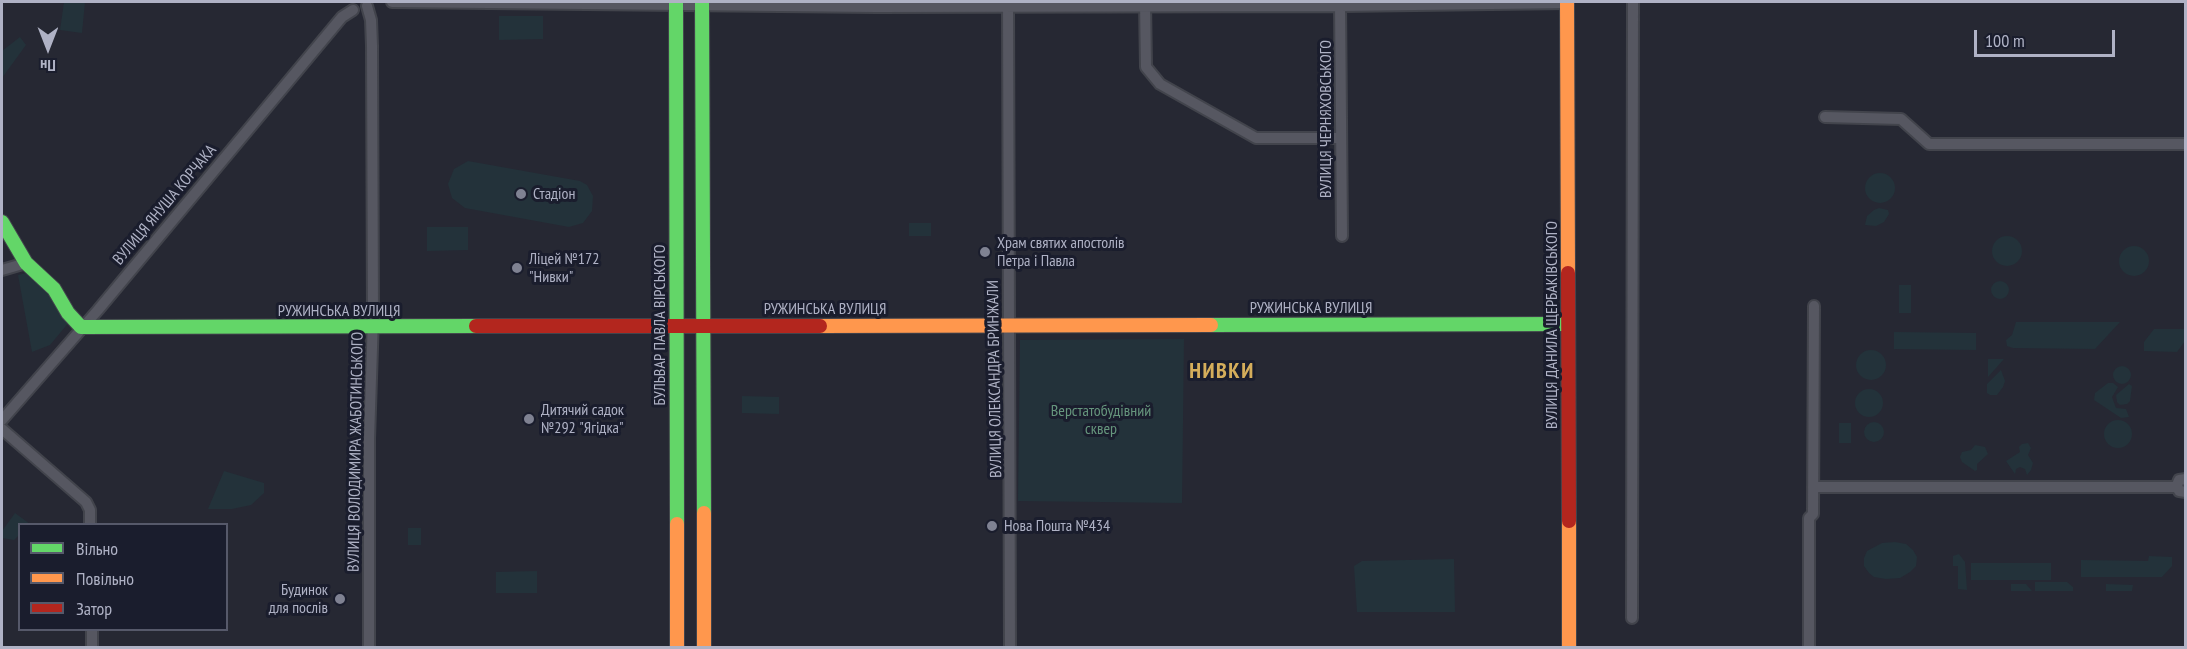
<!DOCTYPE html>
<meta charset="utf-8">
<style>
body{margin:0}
#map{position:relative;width:2187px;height:649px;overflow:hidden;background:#262833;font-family:"PT Sans Narrow",sans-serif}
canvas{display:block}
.frame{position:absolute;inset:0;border:3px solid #afb2c5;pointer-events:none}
.legend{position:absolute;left:18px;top:523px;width:210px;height:108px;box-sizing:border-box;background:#1a1d2d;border:2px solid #56596a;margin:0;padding:8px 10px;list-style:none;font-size:18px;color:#afb2c5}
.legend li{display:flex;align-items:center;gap:12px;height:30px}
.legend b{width:30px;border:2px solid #56596a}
.north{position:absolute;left:18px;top:18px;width:60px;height:60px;-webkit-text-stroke:4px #1a1d2d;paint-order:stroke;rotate:180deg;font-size:16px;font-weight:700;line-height:24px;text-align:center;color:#afb2c5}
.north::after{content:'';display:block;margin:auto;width:21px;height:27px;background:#afb2c5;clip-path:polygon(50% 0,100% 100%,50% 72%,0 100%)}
.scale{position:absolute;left:1974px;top:30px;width:141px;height:27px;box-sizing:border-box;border:3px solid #afb2c5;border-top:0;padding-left:8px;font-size:18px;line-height:21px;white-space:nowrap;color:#afb2c5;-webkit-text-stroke:4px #1a1d2d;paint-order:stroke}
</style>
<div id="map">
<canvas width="2187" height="649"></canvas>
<div class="frame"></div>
<ul class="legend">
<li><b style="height:8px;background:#63d668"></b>Вільно</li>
<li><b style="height:8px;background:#ff974d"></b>Повільно</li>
<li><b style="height:8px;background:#b3261e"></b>Затор</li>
</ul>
<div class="north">Пн</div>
<div class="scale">100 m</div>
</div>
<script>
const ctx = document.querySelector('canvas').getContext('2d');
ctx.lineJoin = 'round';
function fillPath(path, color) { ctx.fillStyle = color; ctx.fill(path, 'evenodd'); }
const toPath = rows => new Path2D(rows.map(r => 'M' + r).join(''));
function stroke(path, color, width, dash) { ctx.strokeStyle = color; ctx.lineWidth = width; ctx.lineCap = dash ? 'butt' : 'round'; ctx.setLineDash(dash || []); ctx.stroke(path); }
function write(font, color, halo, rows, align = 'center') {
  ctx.font = font + ' "PT Sans Narrow",sans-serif'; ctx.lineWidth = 6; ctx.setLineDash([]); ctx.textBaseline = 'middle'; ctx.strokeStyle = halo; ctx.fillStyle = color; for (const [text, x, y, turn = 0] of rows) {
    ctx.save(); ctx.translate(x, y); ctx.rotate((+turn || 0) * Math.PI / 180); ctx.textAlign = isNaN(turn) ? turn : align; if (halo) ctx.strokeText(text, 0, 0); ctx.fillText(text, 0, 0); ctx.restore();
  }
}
const green = toPath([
 [64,2,85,2,82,33,60,30],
 [499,16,543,16,543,39,499,40],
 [20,37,26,45,2,78,2,51],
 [468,161,580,181,587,185,593,196,592,211,583,223,569,227,465,208,452,198,448,184,454,169],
 '1865 188a15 15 0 1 1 30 0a15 15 0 1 1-30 0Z',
 [1879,208,1888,210,1889,214,1884,222,1876,226,1865,225,1867,216,1874,210],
 [909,223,931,223,931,236,909,236],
 [427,227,468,227,468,250,427,251],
 '1992 251a15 15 0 1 1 30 0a15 15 0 1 1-30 0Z',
 '2119 261a15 15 0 1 1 30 0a15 15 0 1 1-30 0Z',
 [27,273,50,292,70,321,50,345,32,352,18,275],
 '1991 290a9 9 0 1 1 18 0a9 9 0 1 1-18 0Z',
 [1899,285,1911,285,1911,313,1899,313],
 [2016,322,2120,322,2095,349,2013,348,2007,346,2006,340,2012,335],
 [2154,329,2185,329,2185,341,2177,352,2144,351,2144,342],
 [1894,332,1976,333,1976,350,1894,349],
 [1184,339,1182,503,1018,501,1020,340],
 '1856 365a15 15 0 1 1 30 0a15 15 0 1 1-30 0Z',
 [1988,359,2004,359,1988,377],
 '2113 375a9 9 0 1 1 18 0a9 9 0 1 1-18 0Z',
 [2001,370,2005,381,2003,387,1997,395,1990,395,1987,393,1987,384],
 [2108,383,2113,383,2118,387,2112,397,2116,408,2126,409,2129,417,2121,418,2094,400,2095,393],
 [2129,384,2132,386,2130,401,2127,404,2120,405,2117,402,2116,395],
 '1855 403a14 14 0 1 1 28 0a14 14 0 1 1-28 0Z',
 [742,396,779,397,779,414,742,413],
 '2104 434a14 14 0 1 1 28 0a14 14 0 1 1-28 0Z',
 '1864 432a10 10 0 1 1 20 0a10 10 0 1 1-20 0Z',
 [1839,423,1851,423,1851,443,1839,443],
 [2028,443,2031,448,2028,455,2033,463,2031,470,2027,475,2025,469,2020,467,2016,469,2015,474,2006,461,2020,452,2019,447,2022,444],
 [1975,445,1985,447,1988,454,1977,464,1977,470,1975,471,1962,462,1960,457,1962,452,1971,450],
 [224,471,264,483,264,493,251,505,232,509,208,509],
 [15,513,30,524,20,524,19,535,14,540,2,538,2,531],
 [408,528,421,528,421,545,408,545],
 [1895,542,1906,544,1913,550,1917,557,1916,566,1910,572,1900,578,1886,579,1874,577,1869,573,1864,566,1864,558,1867,551,1882,543],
 [1959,554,1965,562,1967,590,1958,589,1958,566,1953,566,1953,556],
 [2149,556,2172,557,2172,566,2162,577,2081,577,2081,560,2148,561],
 [1454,559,1455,612,1357,612,1354,566,1362,561],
 [1971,563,2051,563,2051,580,1971,580],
 [537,571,537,593,496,593,496,572],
 [2035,582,2067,582,2073,587,2073,591,2035,591],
 [2011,584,2026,584,2032,591,2011,591],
 [2106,584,2133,585,2132,591,2106,591]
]);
const street = toPath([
 [392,2,876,7,1340,6,1567,3],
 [1008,2,1010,648],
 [1145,2,1146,67,1160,84,1256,138,1340,138],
 [1340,2,1342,236],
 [367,6,371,20,372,46,373,317,369,439,369,648],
 [1825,117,1901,119,1929,144,2186,144],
 [2,270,26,263],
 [2,420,98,310,342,17,353,10],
 [2,429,86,502,90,510,90,524],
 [2186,479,2179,480,2177,485,2179,491,2186,492],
 [1813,487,2177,487],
 [1632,618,1633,2],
 [92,630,92,648],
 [1809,648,1809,518,1813,514,1814,306]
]);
const fast = toPath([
 [676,2,677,524],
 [702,2,704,513],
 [2,222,26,263,54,289,68,313,81,327,476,326],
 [1211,325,1568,324]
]);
const slow = toPath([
 [1567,2,1568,273],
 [820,326,1211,325],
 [704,513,704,648],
 [1569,521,1569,648],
 [677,524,677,648]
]);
const jam = toPath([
 [1568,273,1569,521],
 [476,326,820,326]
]);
const markers = [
 [521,194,6,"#7f8292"],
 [985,252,6,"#7f8292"],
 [517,268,6,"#7f8292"],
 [529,419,6,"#7f8292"],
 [992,526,6,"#7f8292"],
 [340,599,6,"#7f8292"]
];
const streetNames = [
 ["ВУЛИЦЯ ЧЕРНЯХОВСЬКОГО",1326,119,-90],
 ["ВУЛИЦЯ ЯНУША КОРЧАКА",165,205,-50],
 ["РУЖИНСЬКА ВУЛИЦЯ",1311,308],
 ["РУЖИНСЬКА ВУЛИЦЯ",825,309],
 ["РУЖИНСЬКА ВУЛИЦЯ",339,311],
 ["БУЛЬВАР ПАВЛА ВІРСЬКОГО",660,325,-90],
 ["ВУЛИЦЯ ДАНИЛА ЩЕРБАКІВСЬКОГО",1552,325,-90],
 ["ВУЛИЦЯ ОЛЕКСАНДРА БРИНЖАЛИ",995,379,-91],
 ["ВУЛИЦЯ ВОЛОДИМИРА ЖАБОТИНСЬКОГО",356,452,-89]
];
const poiNames = [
 ["Стадіон",533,194],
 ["Храм святих апостолів",997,243],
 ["Петра і Павла",997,261],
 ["Ліцей №172",529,259],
 ["\"Нивки\"",529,277],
 ["Дитячий садок",541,410],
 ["№292 \"Ягідка\"",541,428],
 ["Нова Пошта №434",1004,526],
 ["Будинок",328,590,"right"],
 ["для послів",328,608,"right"]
];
const parkNames = [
 ["Верстатобудівний",1101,411],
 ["сквер",1101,429]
];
const districtNames = [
 ["НИВКИ",1222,372]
];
fillPath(green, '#23323a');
stroke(street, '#42444c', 14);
stroke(fast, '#42444c', 16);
stroke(slow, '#42444c', 16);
stroke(jam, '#42444c', 16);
stroke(street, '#565761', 10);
stroke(fast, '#63d668', 14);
stroke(slow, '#ff974d', 14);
stroke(jam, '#b3261e', 14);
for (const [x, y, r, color] of markers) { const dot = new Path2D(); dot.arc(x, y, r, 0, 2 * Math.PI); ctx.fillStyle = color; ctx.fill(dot); stroke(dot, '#1a1d2d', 2); }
write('16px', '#afb2c5', '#1a1d2d', streetNames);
write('16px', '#afb2c5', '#1a1d2d', poiNames, 'left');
write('16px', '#66967d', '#1a1d2d', parkNames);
ctx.letterSpacing = '1.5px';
write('bold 22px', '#d4ad5b', '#1a1d2d', districtNames);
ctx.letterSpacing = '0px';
</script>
